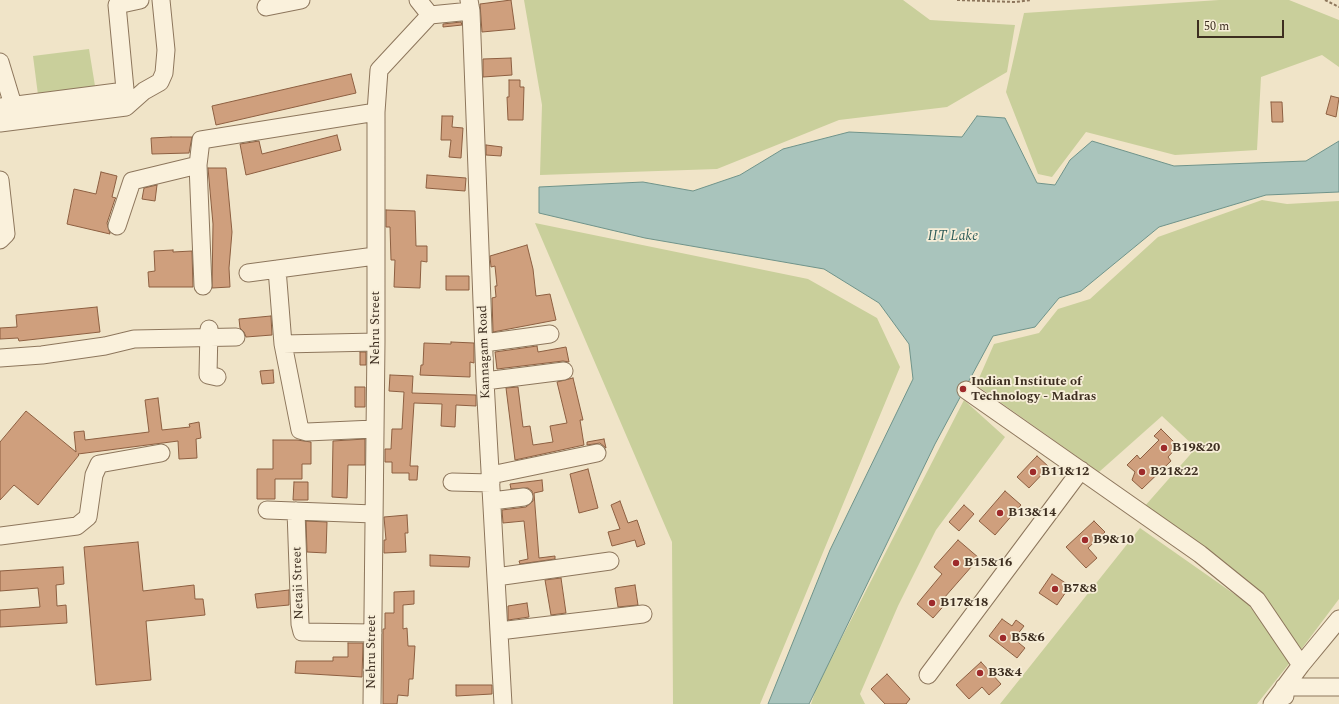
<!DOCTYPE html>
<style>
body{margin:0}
#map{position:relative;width:1339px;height:704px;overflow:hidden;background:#f0e4c8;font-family:Spectral,serif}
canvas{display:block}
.scale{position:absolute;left:1197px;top:20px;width:87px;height:18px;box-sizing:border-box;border:2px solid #3d2e20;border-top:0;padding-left:5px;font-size:12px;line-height:14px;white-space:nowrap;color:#3d2e20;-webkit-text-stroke:3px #f7eed8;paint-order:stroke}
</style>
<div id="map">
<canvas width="1339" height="704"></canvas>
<div class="scale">50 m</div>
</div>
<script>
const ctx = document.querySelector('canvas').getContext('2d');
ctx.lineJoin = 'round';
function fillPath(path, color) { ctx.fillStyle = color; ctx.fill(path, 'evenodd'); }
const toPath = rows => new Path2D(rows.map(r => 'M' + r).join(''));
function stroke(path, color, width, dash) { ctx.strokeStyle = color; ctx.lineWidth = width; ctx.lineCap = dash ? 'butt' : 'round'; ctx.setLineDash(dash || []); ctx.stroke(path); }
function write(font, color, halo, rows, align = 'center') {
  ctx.font = font + ' Spectral,serif'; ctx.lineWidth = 3.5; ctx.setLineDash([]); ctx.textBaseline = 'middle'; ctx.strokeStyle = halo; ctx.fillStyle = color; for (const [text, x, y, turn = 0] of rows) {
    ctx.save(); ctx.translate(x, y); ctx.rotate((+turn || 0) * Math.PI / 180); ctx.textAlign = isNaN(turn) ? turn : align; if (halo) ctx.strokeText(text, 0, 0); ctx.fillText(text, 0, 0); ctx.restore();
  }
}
const green = toPath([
 [524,0,903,0,930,20,1015,25,1007,72,947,107,839,120,717,169,540,175,542,105],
 [1219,0,1289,0,1339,20,1339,67,1322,55,1261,77,1257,150,1175,155,1086,132,1052,177,1038,174,1006,92,1024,13],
 [89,49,95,86,38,95,33,56],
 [1262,200,1287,204,1339,201,1339,599,1300,651,1264,594,1144,507,1196,448,1162,416,1099,472,976,385,994,344,1039,333,1058,309,1090,299,1158,237],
 [535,223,808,279,877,318,900,367,760,704,673,704,672,542],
 [964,400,1005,437,936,530,898,606,860,694,865,704,811,704,817,686],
 [1140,528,1247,603,1292,660,1257,704,1000,704]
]);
const water = toPath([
 [977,116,1005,118,1037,183,1055,185,1070,160,1092,141,1174,166,1306,161,1339,141,1339,192,1266,195,1159,227,1081,291,1059,298,1035,327,993,336,935,444,809,704,768,704,830,550,913,379,909,344,879,303,824,269,645,238,539,213,539,187,643,182,693,191,740,175,783,149,849,132,962,137,977,116]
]);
const building = toPath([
 [511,0,515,29,482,32,480,4,511,0],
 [461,22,462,25,443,27,443,24,461,22],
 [511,58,512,75,483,77,483,59,511,58],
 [351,74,356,93,216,125,212,106,351,74],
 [509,80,520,80,520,87,524,87,523,120,508,120,507,97,509,97,509,80],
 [1331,96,1339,98,1336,117,1326,114,1331,96],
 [1271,102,1282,102,1283,122,1272,122,1271,102],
 [442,116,453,116,452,127,463,128,461,158,449,157,451,140,441,140,442,116],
 [337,135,341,150,246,175,240,144,259,141,262,154,337,135],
 [171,137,192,137,189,153,152,154,151,138,171,137],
 [486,145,502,147,501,156,486,155,486,145],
 [208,168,226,168,232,232,229,268,230,287,212,288,213,224,208,168],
 [101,172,117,176,112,197,116,198,115,199,107,223,110,234,67,224,74,189,96,194,101,172],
 [427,175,466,178,465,191,426,188,427,175],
 [157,185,155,201,142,199,144,188,157,185],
 [386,210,415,211,416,246,427,246,427,262,421,261,420,288,394,287,395,260,391,260,390,227,386,227,386,210],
 [527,245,533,269,536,296,550,294,556,320,493,332,492,298,496,297,495,286,497,286,495,266,491,267,490,256,527,245],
 [173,250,173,252,192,251,193,287,149,287,148,272,155,271,154,251,173,250],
 [446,276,469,276,469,290,446,290,446,276],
 [97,307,100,332,19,341,18,338,0,339,0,328,17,327,16,315,97,307],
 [271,316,272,335,246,337,244,332,240,328,239,319,271,316],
 [451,342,474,343,474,363,470,362,470,377,420,375,421,365,423,365,424,343,451,344,451,342],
 [537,346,538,352,566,347,569,362,563,361,497,369,495,352,537,346],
 [360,352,366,352,366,365,360,365,360,352],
 [273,370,274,383,262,384,260,371,273,370],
 [390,375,413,376,412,393,476,395,476,406,456,405,455,427,441,426,442,404,414,403,410,466,418,466,417,480,409,480,409,473,392,473,392,462,385,462,385,449,391,449,392,429,402,429,404,392,389,391,390,375],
 [573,378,583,420,580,420,584,445,515,460,506,388,518,387,523,427,530,426,533,445,553,442,550,426,567,423,557,382,573,378],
 [355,387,365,387,365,407,355,407,355,387],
 [158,398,162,430,190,427,189,424,199,422,201,438,196,439,197,458,179,459,178,441,78,454,79,455,38,505,14,485,0,500,0,442,26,411,76,452,74,432,84,431,85,440,149,432,145,400,158,398],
 [1161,429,1178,446,1168,457,1171,461,1142,489,1132,480,1135,472,1127,465,1137,455,1140,459,1159,440,1154,436,1161,429],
 [365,439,365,465,348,465,347,498,332,497,333,441,365,439],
 [604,439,606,448,600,443,587,445,587,442,604,439],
 [273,440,297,440,311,442,311,464,302,464,302,479,275,479,275,499,257,499,257,469,273,469,273,440],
 [1037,456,1049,467,1029,488,1017,477,1037,456],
 [588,469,598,508,579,513,570,474,588,469],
 [542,480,543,491,534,493,539,558,555,556,555,559,520,564,519,561,528,559,524,521,503,523,502,510,526,507,533,501,532,491,528,488,511,489,510,484,542,480],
 [294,482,308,482,308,500,293,500,294,482],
 [1005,491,1021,505,995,535,979,521,1005,491],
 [620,501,628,523,637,520,645,544,637,547,635,540,612,546,608,532,620,529,611,505,620,501],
 [964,505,974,514,959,531,949,522,964,505],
 [407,515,408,533,405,533,406,552,384,553,384,540,386,540,384,517,407,515],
 [306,521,327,522,326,553,307,552,306,521],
 [1094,521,1105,532,1088,548,1097,558,1086,568,1066,547,1094,521],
 [958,540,979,558,944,598,948,601,933,618,917,604,942,574,934,567,958,540],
 [138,542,143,591,194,585,195,599,203,599,205,615,146,621,151,680,96,685,84,547,138,542],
 [430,555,470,557,469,567,430,566,430,555],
 [63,567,64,584,56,585,57,606,66,605,67,623,0,627,0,610,40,607,38,588,0,591,0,571,63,567],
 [1052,574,1070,586,1057,605,1039,593,1052,574],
 [561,578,566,613,551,615,545,580,561,578],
 [635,585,638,605,618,607,615,588,635,585],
 [289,590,289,605,257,608,255,594,289,590],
 [414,591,414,604,403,605,403,629,407,628,408,646,415,646,413,679,409,679,408,696,398,695,397,704,383,704,383,629,385,629,385,613,394,613,394,592,414,591],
 [527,603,529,617,508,620,508,606,527,603],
 [1002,619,1012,626,1016,620,1024,626,1014,639,1025,648,1017,658,989,636,1002,619],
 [348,643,363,643,362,677,295,673,296,661,333,661,333,657,348,657,348,643],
 [981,662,1001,684,989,695,982,687,969,699,956,685,981,662],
 [887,674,910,699,906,704,885,704,871,689,887,674],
 [456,685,492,685,492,694,456,696,456,685]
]);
const path = toPath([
 [957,0,1015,2,1031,0],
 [1325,0,1339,7]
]);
const minor = toPath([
 [418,0,430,15],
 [469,0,471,11,485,381,503,704],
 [266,7,301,0],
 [0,62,13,105,15,115],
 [126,100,117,5,140,0],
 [0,107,125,91],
 [0,123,126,107,144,91,160,82,164,73,166,50,161,0],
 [0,180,6,234,0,240],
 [117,226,132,181,198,165],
 [277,269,283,344,300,430,307,432,374,429],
 [248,273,375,256],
 [203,286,198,165,201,140,376,112],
 [209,329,208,375,217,377],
 [484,343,550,334],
 [283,344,376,342],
 [0,358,42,355,105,346,134,339,236,337],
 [485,381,564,371],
 [966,390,1200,554,1257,600,1301,665],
 [491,475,597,453],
 [452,482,491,483],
 [492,501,524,497],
 [267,510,374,514],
 [296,511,300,624,302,632,373,633],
 [0,536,77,526,88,517,94,475,99,464,161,453],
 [496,577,610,561],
 [499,631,643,614],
 [928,675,1081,470],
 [1285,696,1284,687,1339,687],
 [372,704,376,342,376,112,379,70,430,15,471,11],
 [1272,704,1301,665,1339,619]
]);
const markers = [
 [963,389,4,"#9e2a2b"],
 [1164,448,4,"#9e2a2b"],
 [1033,472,4,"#9e2a2b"],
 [1142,472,4,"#9e2a2b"],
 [1000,513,4,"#9e2a2b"],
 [1085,540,4,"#9e2a2b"],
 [956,563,4,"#9e2a2b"],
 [1055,589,4,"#9e2a2b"],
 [932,603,4,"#9e2a2b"],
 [1003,638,4,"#9e2a2b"],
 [980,673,4,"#9e2a2b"]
];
const streetNames = [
 ["Nehru Street",376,328,-90],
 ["Kannagam Road",485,352,-92],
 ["Netaji Street",299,583,-92],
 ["Nehru Street",372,652,-90]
];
const poiNames = [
 ["Indian Institute of",971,382],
 ["Technology - Madras",971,397],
 ["B19&20",1172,448],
 ["B11&12",1041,472],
 ["B21&22",1150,472],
 ["B13&14",1008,513],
 ["B9&10",1093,540],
 ["B15&16",964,563],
 ["B7&8",1063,589],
 ["B17&18",940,603],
 ["B5&6",1011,638],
 ["B3&4",988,673]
];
const waterNames = [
 ["IIT Lake",953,237]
];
fillPath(green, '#c9cf9b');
fillPath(water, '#a9c4bc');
stroke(water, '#6f938a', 1);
fillPath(building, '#cf9f7d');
stroke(building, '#8d5f41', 1);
stroke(minor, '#8d765c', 19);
stroke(path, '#8d765c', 2, [3, 2]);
stroke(minor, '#faf1dc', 17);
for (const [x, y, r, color] of markers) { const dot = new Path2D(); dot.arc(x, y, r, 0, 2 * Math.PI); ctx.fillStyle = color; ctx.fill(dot); stroke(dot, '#f7eed8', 1.5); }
write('13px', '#3d2e20', '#f7eed8', streetNames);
write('bold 13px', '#3d2e20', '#f7eed8', poiNames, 'left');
write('italic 14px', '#2f5d5a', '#f7eed8', waterNames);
</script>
